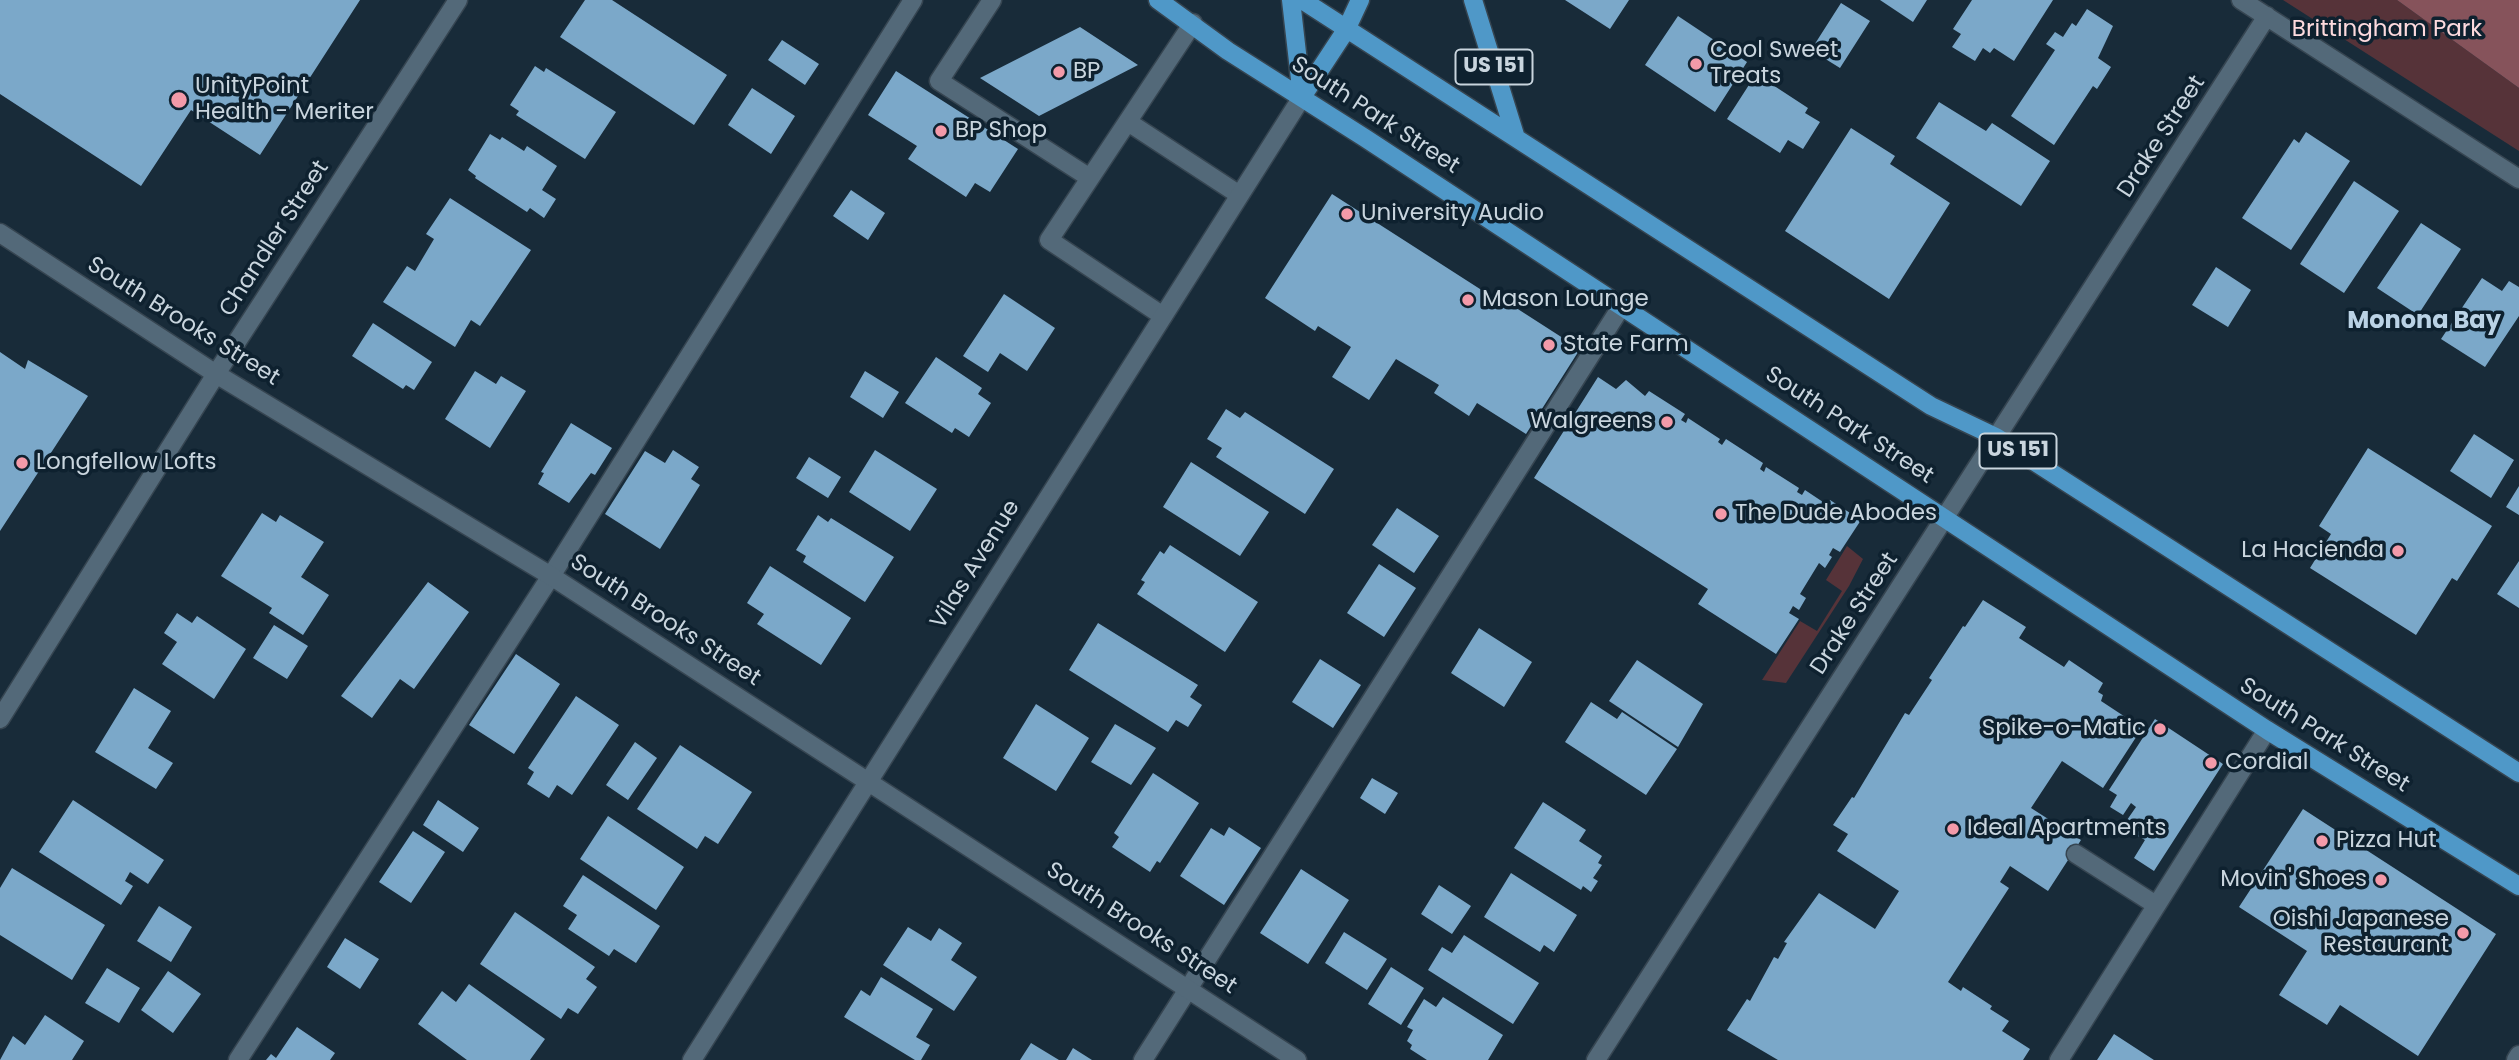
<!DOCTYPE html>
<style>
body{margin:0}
canvas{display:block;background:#182b39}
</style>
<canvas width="2519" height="1060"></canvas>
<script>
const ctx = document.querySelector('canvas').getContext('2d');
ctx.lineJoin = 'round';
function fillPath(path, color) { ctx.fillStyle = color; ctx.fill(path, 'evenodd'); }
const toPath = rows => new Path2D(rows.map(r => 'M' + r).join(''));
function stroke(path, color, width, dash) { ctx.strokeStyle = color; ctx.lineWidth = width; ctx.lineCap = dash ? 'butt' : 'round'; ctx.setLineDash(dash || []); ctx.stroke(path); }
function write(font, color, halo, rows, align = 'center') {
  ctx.font = font + ' Poppins,sans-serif'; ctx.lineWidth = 7; ctx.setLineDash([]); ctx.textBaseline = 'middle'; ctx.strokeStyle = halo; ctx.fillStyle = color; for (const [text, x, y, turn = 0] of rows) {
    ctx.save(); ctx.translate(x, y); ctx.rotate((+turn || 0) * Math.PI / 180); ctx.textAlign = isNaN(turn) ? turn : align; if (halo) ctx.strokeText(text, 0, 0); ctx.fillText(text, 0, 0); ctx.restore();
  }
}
const green = toPath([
 [2283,0,2397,0,2519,88,2519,151],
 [1847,546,1863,559,1849,586,1786,683,1762,680,1800,621,1817,631,1842,591,1826,580]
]);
const water = toPath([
 [2397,0,2519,0,2519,88]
]);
const building = toPath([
 [0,0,360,0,260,155,191,110,141,186,0,94],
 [585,0,612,0,727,75,694,125,560,37],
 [1565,0,1629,0,1610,29],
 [1880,0,1927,0,1913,22],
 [1972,0,2053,0,2014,61,1994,48,1990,53,1983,48,1975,61,1952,47,1961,34,1953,29],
 [1841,3,1870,21,1840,68,1811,50],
 [2087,9,2113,26,2098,58,2111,67,2097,89,2093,86,2054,145,2011,116,2055,50,2046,44,2055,32,2063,37,2072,23,2076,26],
 [1678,16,1747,62,1715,112,1645,65],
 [1080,27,1138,65,1039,116,980,78],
 [782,40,819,64,805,85,768,60],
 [535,66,544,72,546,68,616,112,585,159,516,115,519,111,510,105],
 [896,71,1018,149,990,192,975,183,966,197,908,159,917,146,868,115],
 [1756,74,1808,108,1805,113,1820,122,1803,149,1788,140,1780,153,1727,119],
 [752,88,795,116,771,154,728,125],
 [1939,102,1986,131,1992,123,2050,161,2021,206,1916,138],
 [1851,128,1895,156,1890,164,1950,203,1889,299,1785,231],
 [2306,132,2350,161,2291,250,2242,218,2294,139,2299,143],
 [490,134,500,140,502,137,524,151,527,146,557,166,542,190,556,199,544,218,530,208,527,212,475,178,476,176,468,170],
 [2354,181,2399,211,2344,293,2300,264],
 [851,190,885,213,868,240,833,216],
 [1332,194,1494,298,1496,295,1580,349,1526,434,1477,403,1469,416,1434,393,1439,385,1396,359,1369,400,1332,377,1351,347,1318,326,1315,331,1265,298],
 [450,198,531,250,480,326,471,320,455,347,383,302,407,266,415,271,434,239,426,234],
 [2421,223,2461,249,2418,315,2377,288],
 [2216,267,2251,290,2228,327,2192,305],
 [2482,278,2502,291,2509,281,2519,287,2519,316,2485,367,2441,339],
 [1004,294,1055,328,1027,371,1000,353,988,372,963,356],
 [373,323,432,362,414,390,406,385,403,389,352,356],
 [0,352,25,369,28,360,88,396,0,531],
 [936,357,982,388,978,394,991,403,969,437,955,428,952,433,905,403],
 [475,371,496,384,501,376,526,391,490,448,445,419],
 [865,371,899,392,883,418,850,397],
 [1598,377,1616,389,1626,380,1645,396,1649,391,1685,414,1681,420,1686,423,1688,418,1720,439,1718,442,1722,445,1726,439,1763,463,1760,469,1764,472,1766,467,1799,488,1797,492,1802,495,1805,490,1823,502,1821,508,1830,500,1861,520,1840,552,1833,548,1829,555,1832,557,1825,568,1819,563,1800,594,1806,598,1799,610,1793,606,1789,613,1799,619,1776,654,1698,604,1708,589,1534,478],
 [1226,409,1240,418,1245,412,1334,469,1305,514,1216,457,1222,448,1207,439],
 [571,423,612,448,595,475,591,473,569,503,538,484,544,473,541,472],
 [2474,434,2514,460,2491,498,2450,471],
 [2368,448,2492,526,2457,581,2452,578,2416,635,2310,568,2331,534,2319,526],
 [673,450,699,467,691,479,700,485,660,549,605,514,645,451,665,463],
 [875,450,937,489,910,531,849,492],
 [809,457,841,477,828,498,796,478],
 [1191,462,1269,512,1240,556,1163,507],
 [2519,486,2519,515,2506,507],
 [1397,508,1439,536,1414,573,1372,545],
 [262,513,276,522,280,515,324,542,301,577,329,595,303,635,269,613,272,608,221,576],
 [818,515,828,522,831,518,894,557,865,602,803,562,806,556,796,550],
 [1170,545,1258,602,1225,652,1137,594,1145,582,1141,580,1160,551,1164,554],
 [2519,561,2519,608,2497,594],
 [1379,564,1416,588,1384,637,1347,613],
 [770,566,851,618,821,665,757,624,764,614,747,603],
 [428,582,469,612,414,689,400,679,372,718,341,696],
 [1983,600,2026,627,2019,638,2064,667,2069,660,2103,683,2098,692,2103,695,2101,701,2142,728,2103,788,2062,761,2031,808,2081,840,2048,891,2010,866,2000,882,2009,888,1948,982,1961,991,1963,987,1992,1006,1990,1009,2009,1021,2002,1031,2030,1049,2023,1060,1778,1060,1727,1030,1747,999,1750,1001,1774,957,1778,959,1787,943,1784,942,1819,893,1875,929,1899,891,1837,851,1848,834,1833,825,1852,797,1854,798,1905,713,1909,715,1932,680,1929,678,1963,626,1965,627],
 [177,613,192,623,197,616,246,649,214,699,162,664,177,642,164,633],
 [1098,623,1198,685,1190,697,1202,705,1188,727,1176,720,1168,732,1069,670],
 [274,625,308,646,287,679,253,658],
 [1479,628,1532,662,1504,707,1451,673],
 [516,654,560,684,514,754,469,725],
 [1320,659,1361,685,1333,728,1292,702],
 [1637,660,1703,704,1678,747,1609,701],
 [134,688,171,711,148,748,173,763,156,789,95,752],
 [576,696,619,725,572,795,557,785,549,798,527,784,534,772,528,768],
 [1591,702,1617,719,1622,712,1677,749,1646,795,1565,742],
 [1036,704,1089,738,1056,791,1003,758],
 [2155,719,2223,764,2154,871,2134,858,2145,840,2136,835,2140,829,2127,820,2136,807,2131,803,2123,815,2110,807,2117,795,2109,790],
 [1115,724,1156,748,1131,785,1091,762],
 [635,742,657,758,628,800,606,785],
 [680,745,752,792,718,844,705,836,697,849,637,809],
 [1153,773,1199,803,1160,863,1157,861,1150,872,1112,847,1119,837,1114,833],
 [1372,778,1398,793,1385,814,1360,798],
 [73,800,164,860,148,884,130,872,125,881,133,886,121,905,39,852],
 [438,800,479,828,463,852,423,825],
 [1543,802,1586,830,1579,841,1602,856,1598,863,1602,865,1593,878,1598,881,1591,892,1583,886,1581,890,1514,848],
 [2303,809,2496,934,2418,1056,2340,1005,2327,1025,2279,995,2307,951,2239,907],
 [608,816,684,867,656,910,580,859],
 [1229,827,1261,848,1224,905,1180,876,1211,828,1224,836],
 [413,831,445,852,411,903,379,882],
 [12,868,105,925,72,980,0,935,0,888],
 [1301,869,1349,900,1308,964,1260,933],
 [1511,873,1577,915,1554,952,1544,945,1540,952,1484,917],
 [583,875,660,926,636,963,614,949,609,956,568,929,577,915,563,906],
 [1439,885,1471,906,1452,934,1421,914],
 [159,906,192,927,171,962,137,941],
 [515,912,595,967,586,979,597,987,578,1014,568,1008,561,1019,480,964],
 [908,927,931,941,939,928,962,943,951,960,977,977,954,1011,883,965],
 [1344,932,1387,959,1367,990,1325,963],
 [1464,935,1539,983,1513,1024,1428,970,1442,947,1452,953],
 [345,938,379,959,360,989,327,967],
 [1391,967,1424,988,1401,1025,1368,1004],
 [107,968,140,988,119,1023,85,1003],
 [168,971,201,994,173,1033,141,1010],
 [881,977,933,1009,916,1037,930,1045,921,1060,915,1060,844,1017,861,990,870,996],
 [469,984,545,1039,530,1060,467,1060,418,1024,442,991,456,1002],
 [1443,997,1503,1035,1488,1060,1427,1060,1410,1049,1412,1045,1407,1041,1413,1030,1407,1027,1424,999,1436,1007],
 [45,1015,84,1041,72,1060,0,1060,13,1036,25,1045],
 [297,1027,335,1053,330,1060,266,1060,271,1054,276,1058],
 [2114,1034,2154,1060,2097,1060],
 [1031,1043,1059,1060,1020,1060],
 [1073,1048,1092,1060,1066,1060]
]);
const service = toPath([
 [992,0,939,81,1090,178],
 [1128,122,1238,194],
 [1163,316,1049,240,1193,23],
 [2076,854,2156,905],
 [238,1060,551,576,913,0],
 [1143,1060,1621,307],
 [2059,1060,2267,730]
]);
const minor = toPath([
 [2241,0,2519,179],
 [0,233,216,374,551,576,1297,1060],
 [0,719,216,374,458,0],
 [692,1060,1302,97],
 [1596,1060,2267,16],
 [2516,1060,2519,1055]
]);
const primary = toPath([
 [1158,0,1228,51,1365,138,2267,730,2519,886],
 [1291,0,1302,97],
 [1302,0,1931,406,1996,437,2519,773],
 [1473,0,1515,135],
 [1302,97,1346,30,1360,0]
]);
const markers = [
 [1696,64,7,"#f39aa9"],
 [1059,72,7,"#f39aa9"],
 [179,100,9,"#f39aa9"],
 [941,131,7,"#f39aa9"],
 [1347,214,7,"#f39aa9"],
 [1468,300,7,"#f39aa9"],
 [1549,345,7,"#f39aa9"],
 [1667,422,7,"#f39aa9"],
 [22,463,7,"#f39aa9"],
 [1721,514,7,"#f39aa9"],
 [2398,551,7,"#f39aa9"],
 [2160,729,7,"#f39aa9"],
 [2211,763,7,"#f39aa9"],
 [1953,829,7,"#f39aa9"],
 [2322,841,7,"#f39aa9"],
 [2381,880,7,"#f39aa9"],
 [2463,933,7,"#f39aa9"]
];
const shields = [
 [1494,67,77],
 [2018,451,77]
];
const shieldNames = [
 ["US 151",1494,67],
 ["US 151",2018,451]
];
const parkNames = [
 ["Brittingham Park",2387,30]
];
const poiNames = [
 ["Cool Sweet",1710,51],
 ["Treats",1710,77],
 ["BP",1073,72],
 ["UnityPoint",195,87],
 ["Health - Meriter",195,113],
 ["BP Shop",955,131],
 ["University Audio",1361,214],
 ["Mason Lounge",1482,300],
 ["State Farm",1563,345],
 ["Walgreens",1653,422,"right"],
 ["Longfellow Lofts",36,463],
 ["The Dude Abodes",1735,514],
 ["La Hacienda",2384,551,"right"],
 ["Spike-o-Matic",2146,729,"right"],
 ["Cordial",2225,763],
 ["Ideal Apartments",1967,829],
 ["Pizza Hut",2336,841],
 ["Movin' Shoes",2367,880,"right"],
 ["Oishi Japanese",2449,920,"right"],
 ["Restaurant",2449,946,"right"]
];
const streetNames = [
 ["South Park Street",1375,116,33],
 ["Drake Street",2162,137,-57],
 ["Chandler Street",275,239,-57],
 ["South Brooks Street",183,322,32],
 ["South Park Street",1849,426,33],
 ["Vilas Avenue",976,565,-58],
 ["Drake Street",1855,614,-57],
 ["South Brooks Street",665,621,33],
 ["South Park Street",2324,736,32],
 ["South Brooks Street",1141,929,33]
];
const neighbourhoodNames = [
 ["Monona Bay",2424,322]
];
fillPath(green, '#563339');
fillPath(water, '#86535b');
fillPath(building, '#7ba8c9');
stroke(service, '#364551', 21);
stroke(minor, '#364551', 21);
stroke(primary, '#364551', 21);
stroke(service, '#536979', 18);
stroke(minor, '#536979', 18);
stroke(primary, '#4f98c8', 18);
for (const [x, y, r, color] of markers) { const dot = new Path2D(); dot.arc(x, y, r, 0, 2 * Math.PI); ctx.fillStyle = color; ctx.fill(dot); stroke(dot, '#0e212f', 2.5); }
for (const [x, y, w] of shields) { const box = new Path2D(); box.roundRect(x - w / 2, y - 17.5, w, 35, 5); ctx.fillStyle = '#0e212f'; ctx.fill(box); stroke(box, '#c9d5de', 2); }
write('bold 21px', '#c9d5de', null, shieldNames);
write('23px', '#fddade', '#0e212f', parkNames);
write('23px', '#c9d5de', '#0e212f', poiNames, 'left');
write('23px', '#c9d5de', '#0e212f', streetNames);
write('bold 24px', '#bad2e5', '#0e212f', neighbourhoodNames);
</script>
